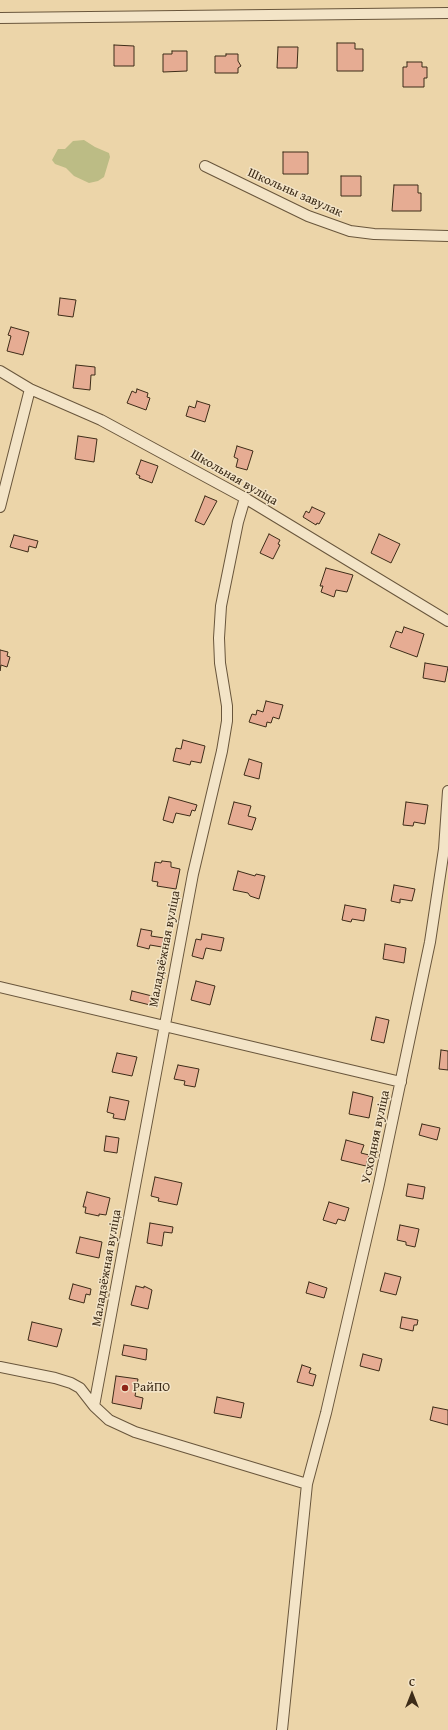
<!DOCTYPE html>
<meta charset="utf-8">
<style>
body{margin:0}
#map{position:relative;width:448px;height:1730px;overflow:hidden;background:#ecd5a9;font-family:"Gentium Book Plus",serif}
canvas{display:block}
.north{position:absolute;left:392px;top:1674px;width:40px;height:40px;-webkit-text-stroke:3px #f3e4c7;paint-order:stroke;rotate:0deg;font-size:11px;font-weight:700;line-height:16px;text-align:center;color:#3d2c18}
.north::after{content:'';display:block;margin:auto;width:14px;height:18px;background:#3d2c18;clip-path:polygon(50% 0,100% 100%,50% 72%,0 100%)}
</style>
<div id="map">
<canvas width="448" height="1730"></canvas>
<div class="north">С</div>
</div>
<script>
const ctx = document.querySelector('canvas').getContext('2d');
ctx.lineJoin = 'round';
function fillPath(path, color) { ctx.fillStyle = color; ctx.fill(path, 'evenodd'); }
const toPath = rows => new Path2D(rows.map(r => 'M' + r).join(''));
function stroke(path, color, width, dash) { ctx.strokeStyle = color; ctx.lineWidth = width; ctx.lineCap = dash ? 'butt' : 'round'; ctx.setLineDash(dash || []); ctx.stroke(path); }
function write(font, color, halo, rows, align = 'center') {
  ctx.font = font + ' "Gentium Book Plus",serif'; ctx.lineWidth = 3; ctx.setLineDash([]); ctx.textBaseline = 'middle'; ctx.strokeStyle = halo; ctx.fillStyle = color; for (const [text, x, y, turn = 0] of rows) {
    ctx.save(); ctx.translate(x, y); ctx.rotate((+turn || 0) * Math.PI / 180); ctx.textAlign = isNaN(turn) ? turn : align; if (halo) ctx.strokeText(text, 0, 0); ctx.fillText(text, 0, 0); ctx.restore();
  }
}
const green = toPath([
 [84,140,95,147,109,153,110,157,104,177,98,181,89,183,74,176,66,168,55,164,52,160,58,149,65,149,73,141]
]);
const building = toPath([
 [337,43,355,43,355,49,363,49,363,71,337,71,337,43],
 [114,45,134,46,134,66,114,66,114,45],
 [278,47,298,47,297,68,277,68,278,47],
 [172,51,187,51,187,71,163,72,163,54,172,54,172,51],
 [226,54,238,54,238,61,241,66,238,68,238,73,215,73,215,56,226,56,226,54],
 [407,62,422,62,422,67,427,67,427,78,424,78,424,87,403,87,403,67,407,67,407,62],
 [283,152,308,152,308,174,283,174,283,152],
 [341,176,361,176,361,196,341,196,341,176],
 [394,185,418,185,418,193,421,193,421,211,392,211,394,185],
 [60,298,76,300,73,317,58,315,60,298],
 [11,327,29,332,23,355,7,351,11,336,8,335,11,327],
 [76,365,95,367,95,375,91,375,90,390,73,388,76,365],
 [137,389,148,393,147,397,150,398,146,410,127,403,132,391,136,393,137,389],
 [197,401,210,405,205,422,186,416,189,406,195,408,197,401],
 [78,436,97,439,94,462,75,459,78,436],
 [237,446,253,451,247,470,236,467,238,459,234,457,237,446],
 [141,460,158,466,152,483,139,478,140,476,136,474,141,460],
 [205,496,217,501,204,525,195,521,205,496],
 [312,507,325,513,319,524,317,523,316,525,303,517,306,511,309,513,312,507],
 [269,534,280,540,278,544,280,545,273,559,260,553,269,534],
 [379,534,400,544,391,563,371,553,379,534],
 [14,535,38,541,36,548,29,546,28,552,10,547,14,535],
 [326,568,353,575,347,592,336,590,334,597,321,592,323,586,320,586,326,568],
 [404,627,424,634,417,657,390,647,396,631,402,633,404,627],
 [0,650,8,652,7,656,10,657,7,667,1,665,0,671,0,650],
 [425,663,448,667,445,682,423,678,425,663],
 [266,701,283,705,279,719,273,717,271,723,267,722,266,727,249,722,252,714,256,715,257,710,263,712,266,701],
 [183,740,205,746,201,763,191,761,190,765,173,761,176,748,181,749,183,740],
 [249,759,262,763,259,779,244,775,249,759],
 [169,797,197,805,195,811,192,810,190,816,176,813,173,823,163,820,169,797],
 [234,802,251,806,248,816,256,818,252,830,228,824,234,802],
 [406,802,428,805,425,824,414,822,413,826,403,825,406,802],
 [162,861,171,862,171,867,180,869,176,889,157,886,158,882,152,881,155,862,161,863,162,861],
 [238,871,255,876,256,874,265,876,259,899,250,896,248,893,233,890,238,871],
 [394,885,415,889,412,901,400,899,400,903,391,901,394,885],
 [345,905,366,909,364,921,352,919,351,922,342,920,345,905],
 [141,929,152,931,151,936,164,938,162,947,150,945,149,949,137,946,141,929],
 [202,934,224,938,221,951,206,948,203,959,192,956,196,939,201,940,202,934],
 [385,944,406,948,404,963,383,959,385,944],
 [196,981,215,986,210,1005,191,1000,196,981],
 [132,991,152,996,150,1005,130,1000,132,991],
 [376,1017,389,1020,384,1043,371,1040,376,1017],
 [441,1050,448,1051,448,1070,439,1069,441,1050],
 [117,1053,137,1057,132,1076,112,1072,117,1053],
 [178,1065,199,1069,195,1087,184,1085,185,1081,174,1079,178,1065],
 [353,1092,373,1097,369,1118,349,1114,353,1092],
 [110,1097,129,1101,125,1120,113,1118,114,1114,107,1112,110,1097],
 [422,1124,440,1128,437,1140,419,1135,422,1124],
 [106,1136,119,1138,117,1153,104,1151,106,1136],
 [346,1140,364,1145,361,1153,369,1155,366,1166,341,1160,346,1140],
 [155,1177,182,1183,177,1205,158,1201,159,1198,151,1196,155,1177],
 [408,1184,425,1187,423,1199,406,1196,408,1184],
 [87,1192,110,1198,106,1215,99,1214,99,1216,85,1213,86,1207,83,1207,87,1192],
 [329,1202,349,1208,345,1221,338,1219,336,1224,323,1220,329,1202],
 [150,1223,173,1227,172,1233,164,1232,162,1246,147,1243,150,1223],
 [400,1225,419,1229,415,1247,406,1245,406,1242,397,1240,400,1225],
 [80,1237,102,1242,99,1258,76,1253,80,1237],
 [385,1273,401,1277,396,1295,380,1291,385,1273],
 [309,1282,327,1288,324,1298,306,1293,309,1282],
 [73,1284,91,1289,90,1295,86,1294,84,1303,69,1299,73,1284],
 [136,1286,144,1288,144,1286,152,1290,148,1309,131,1305,136,1286],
 [402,1317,418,1320,417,1325,414,1325,413,1331,400,1328,402,1317],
 [32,1322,62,1329,57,1347,28,1340,32,1322],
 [124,1345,147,1349,146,1360,122,1355,124,1345],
 [363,1354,382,1359,379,1371,360,1366,363,1354],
 [302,1365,311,1368,309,1373,316,1375,313,1386,297,1382,302,1365],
 [116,1376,138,1379,135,1396,143,1398,141,1409,112,1403,116,1376],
 [217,1397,244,1403,241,1418,214,1413,217,1397],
 [433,1407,448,1410,448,1425,430,1420,433,1407]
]);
const minor = toPath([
 [0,18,448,13],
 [205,166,308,216,350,231,374,234,448,236],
 [0,371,30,389,101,420,245,498,448,621],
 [0,507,30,389],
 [0,987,401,1082],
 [0,1367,55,1378,71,1383,80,1388,94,1406,109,1420,135,1432,307,1484],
 [94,1406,193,874,222,751,227,721,227,706,220,663,219,638,221,606,238,522,245,498],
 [282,1730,307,1484,326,1413,379,1184,430,942,444,849,448,791]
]);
const markers = [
 [125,1388,4,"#8f2418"]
];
const streetNames = [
 ["Школьны завулак",295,193,24],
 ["Школьная вуліца",234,478,30],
 ["Маладзёжная вуліца",165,949,-79],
 ["Усходняя вуліца",376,1137,-78],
 ["Маладзёжная вуліца",107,1268,-80]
];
const poiNames = [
 ["РайПО",133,1388]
];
fillPath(green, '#bcbc85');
fillPath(building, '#e6ac93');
stroke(building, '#3d2c18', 1);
stroke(minor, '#69563c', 12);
stroke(minor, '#f3e4c7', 10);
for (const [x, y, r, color] of markers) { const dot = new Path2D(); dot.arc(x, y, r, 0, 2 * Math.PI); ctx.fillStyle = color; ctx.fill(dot); stroke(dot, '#f3e4c7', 1.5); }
write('13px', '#3d2c18', '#f3e4c7', streetNames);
write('13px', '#3d2c18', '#f3e4c7', poiNames, 'left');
</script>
